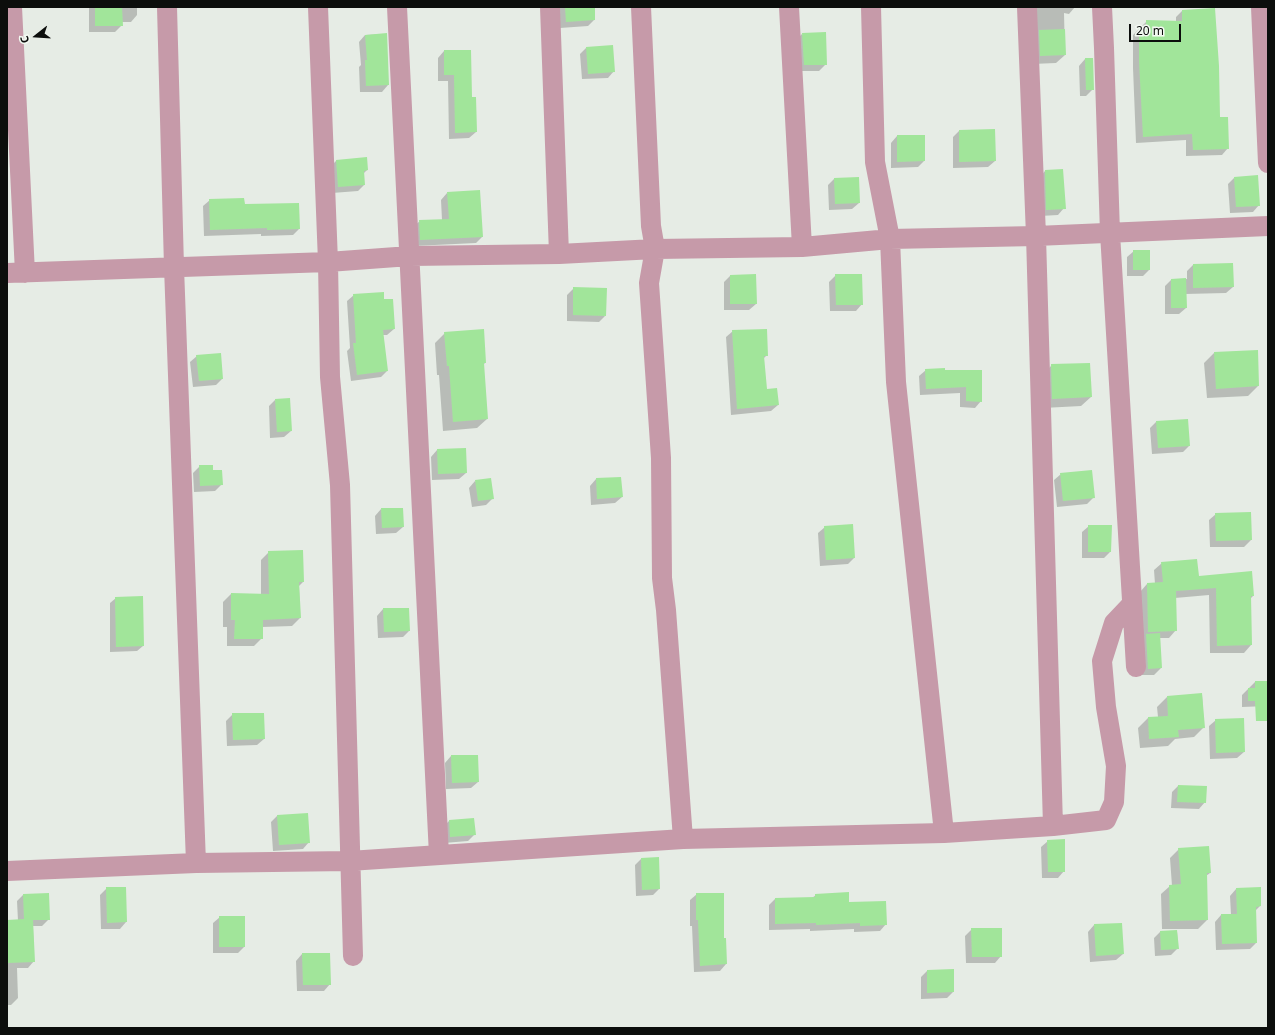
<!DOCTYPE html>
<meta charset="utf-8">
<style>
body{margin:0}
#map{position:relative;width:1275px;height:1035px;overflow:hidden;background:#e6ece5;font-family:"Noto Sans",sans-serif}
canvas{display:block}
.frame{position:absolute;inset:0;border:8px solid #0c0e0c;pointer-events:none}
.north{position:absolute;left:16px;top:16px;width:40px;height:40px;-webkit-text-stroke:3px #f3f9f2;paint-order:stroke;rotate:253deg;font-size:11px;font-weight:700;line-height:16px;text-align:center;color:#0c0e0c}
.north::after{content:'';display:block;margin:auto;width:14px;height:18px;background:#0c0e0c;clip-path:polygon(50% 0,100% 100%,50% 72%,0 100%)}
.scale{position:absolute;left:1129px;top:24px;width:52px;height:18px;box-sizing:border-box;border:2px solid #0c0e0c;border-top:0;padding-left:5px;font-size:12px;line-height:14px;white-space:nowrap;color:#0c0e0c;-webkit-text-stroke:3px #f3f9f2;paint-order:stroke}
</style>
<div id="map">
<canvas width="1275" height="1035"></canvas>
<div class="frame"></div>
<div class="north">С</div>
<div class="scale">20 m</div>
</div>
<script>
const ctx = document.querySelector('canvas').getContext('2d');
ctx.lineJoin = 'round';
function fillPath(path, color) { ctx.fillStyle = color; ctx.fill(path, 'evenodd'); }
const toPath = rows => new Path2D(rows.map(r => 'M' + r).join(''));
function stroke(path, color, width, dash) { ctx.strokeStyle = color; ctx.lineWidth = width; ctx.lineCap = dash ? 'butt' : 'round'; ctx.setLineDash(dash || []); ctx.stroke(path); }
const shadow = toPath([
 [89,7,137,7,137,15,131,22,122,22,122,25,115,32,89,32],
 [559,7,594,7,594,20,588,26,560,28],
 [1034,7,1075,7,1069,14,1064,13,1065,55,1056,63,1032,64],
 [1182,11,1228,148,1222,155,1186,156,1186,140,1136,143,1133,68,1133,35,1147,21,1176,22,1176,17],
 [386,34,388,85,382,92,360,92,359,67,361,65,359,42,365,35],
 [802,34,826,64,819,71,798,71,796,40],
 [586,48,614,71,608,78,582,79,580,54],
 [444,51,471,98,476,132,469,138,449,139,448,81,438,81,438,58],
 [1085,59,1092,59,1093,89,1086,96,1080,96,1079,66],
 [994,130,995,161,988,167,953,168,953,137,959,131],
 [897,136,924,161,918,167,891,168,891,143],
 [366,158,367,170,363,174,364,185,358,191,332,193,330,167,336,161],
 [1045,171,1064,208,1058,215,1040,216,1039,178],
 [1234,178,1259,205,1253,212,1230,213,1228,184],
 [834,179,859,203,852,209,829,210,828,185],
 [447,193,482,237,476,243,414,246,413,227,420,221,442,220,441,200],
 [210,200,244,205,299,229,293,235,261,236,261,234,204,236,203,206],
 [1134,251,1149,270,1143,276,1127,276,1127,257],
 [1193,265,1233,287,1226,293,1185,294,1186,308,1179,314,1165,314,1165,286,1171,280,1187,279,1187,271],
 [836,275,862,304,856,311,830,311,829,282],
 [730,276,756,304,749,310,724,310,724,282],
 [574,288,605,316,599,322,567,321,567,295],
 [354,295,383,300,394,329,387,335,383,335,387,371,381,377,351,381,347,351,350,348,347,301],
 [733,331,767,355,763,359,766,390,778,405,771,411,731,415,726,337],
 [445,333,485,363,483,365,487,419,477,428,443,431,439,375,437,375,435,343],
 [1214,353,1258,386,1248,396,1207,398,1204,363],
 [197,356,222,379,216,385,193,387,190,362],
 [1052,365,1091,397,1081,406,1043,408,1042,375],
 [926,370,981,371,981,401,975,408,960,407,960,393,920,395,919,376],
 [275,400,291,431,284,437,270,438,269,406],
 [1156,422,1189,446,1183,452,1152,454,1150,428],
 [437,450,466,473,459,479,432,480,431,457],
 [200,466,212,471,222,484,215,491,194,492,193,473],
 [1061,474,1094,497,1087,504,1057,507,1054,480],
 [596,479,622,497,615,503,591,505,590,486],
 [475,481,493,498,486,505,472,507,469,488],
 [381,509,403,527,396,533,376,534,375,516],
 [1250,513,1251,540,1244,547,1210,547,1209,520,1216,514],
 [1089,526,1110,552,1104,558,1082,558,1082,532],
 [825,527,854,558,848,564,820,566,818,533],
 [269,552,303,582,299,586,300,618,292,626,262,627,262,638,254,646,227,646,227,627,223,627,223,602,231,594,261,594,261,560],
 [1162,563,1198,577,1253,596,1250,599,1251,645,1244,653,1210,653,1209,595,1175,598,1176,630,1169,638,1159,638,1161,668,1154,675,1142,675,1140,592,1147,584,1155,584,1154,570],
 [116,598,143,646,137,651,110,652,110,603],
 [383,609,409,631,403,637,378,638,377,616],
 [1255,682,1268,682,1268,706,1242,707,1242,695],
 [1202,694,1204,727,1194,737,1175,739,1168,746,1140,748,1138,728,1148,718,1158,717,1157,707,1167,697],
 [233,714,264,739,257,745,227,746,226,721],
 [1216,720,1244,752,1237,758,1210,759,1209,726],
 [451,756,478,782,471,788,446,789,445,763],
 [1178,786,1205,802,1199,809,1171,808,1172,792],
 [277,816,309,842,303,849,273,851,271,822],
 [449,821,475,834,468,841,444,843,443,827],
 [1048,841,1064,871,1058,878,1042,878,1041,847],
 [1179,849,1210,873,1206,876,1207,920,1198,929,1162,929,1161,894,1170,886,1172,886,1170,858],
 [658,858,659,889,653,895,636,896,635,865,641,859],
 [107,888,125,888,126,922,120,929,101,929,100,895],
 [1236,889,1260,906,1255,911,1256,943,1250,949,1216,950,1215,922,1221,915,1231,915,1230,896],
 [697,894,723,939,725,939,726,964,720,971,694,972,692,926,690,926,690,900],
 [23,895,49,919,42,926,33,926,34,961,28,968,17,968,18,998,11,1005,7,1005,7,921,18,921,17,901],
 [816,895,848,903,886,924,880,931,854,932,854,929,810,931,810,929,769,930,769,905,775,899,812,898],
 [220,917,244,917,244,947,238,953,213,953,213,923],
 [1094,925,1123,954,1116,960,1090,962,1088,932],
 [972,929,1001,956,995,963,966,963,965,936],
 [1177,931,1178,948,1171,955,1155,956,1154,938,1160,932],
 [302,954,329,954,330,984,324,991,297,991,296,961],
 [953,970,953,992,947,998,921,999,921,977,927,971]
]);
const building = toPath([
 [95,7,122,7,123,26,95,26],
 [565,7,595,7,595,20,566,22],
 [1215,8,1219,66,1220,117,1228,117,1229,149,1193,150,1192,134,1143,137,1139,61,1139,28,1146,28,1146,20,1182,21,1182,10],
 [1065,29,1066,55,1040,56,1039,30],
 [826,32,827,65,804,65,802,33],
 [387,33,389,85,366,86,365,60,367,60,365,35],
 [613,45,615,72,588,74,586,47],
 [444,50,471,50,472,97,476,97,477,132,455,133,454,75,444,75],
 [1085,58,1093,58,1094,90,1086,90],
 [995,129,996,161,959,162,959,130],
 [897,135,925,135,925,161,897,162],
 [367,157,368,170,364,171,365,185,338,187,336,160],
 [1063,169,1066,209,1046,210,1045,170],
 [1258,175,1260,206,1236,207,1234,177],
 [859,177,860,203,835,204,834,178],
 [480,190,483,237,420,240,419,220,449,219,447,192],
 [244,198,245,204,299,203,300,229,267,230,267,228,210,230,209,199],
 [1133,250,1150,250,1150,270,1133,270],
 [1233,263,1234,287,1193,288,1193,264],
 [756,274,757,304,730,304,730,275],
 [835,274,862,274,863,305,836,305],
 [1186,278,1187,308,1171,308,1171,279],
 [573,287,607,288,606,316,573,315],
 [384,292,384,299,393,299,395,329,383,330,388,371,357,375,353,343,356,343,353,294],
 [484,329,486,363,484,363,488,419,453,422,449,366,447,366,444,332],
 [767,329,768,356,764,356,767,389,777,388,779,405,737,409,732,330],
 [1258,350,1259,386,1216,389,1214,352],
 [221,353,223,379,199,381,196,355],
 [1090,363,1092,397,1052,399,1051,364],
 [945,368,945,370,982,370,982,402,966,401,966,387,926,389,925,369],
 [290,398,292,431,277,432,275,399],
 [1188,419,1190,446,1158,448,1156,421],
 [466,448,467,473,438,474,437,449],
 [199,465,213,465,213,470,222,470,223,485,200,486],
 [1092,470,1095,498,1063,501,1060,473],
 [621,477,623,497,597,499,596,478],
 [491,478,494,499,478,501,475,480],
 [381,508,403,508,404,527,382,528],
 [1251,512,1252,540,1216,541,1215,513],
 [853,524,855,558,826,560,824,526],
 [1088,525,1112,525,1111,552,1088,552],
 [303,550,304,582,299,582,301,618,263,620,263,639,234,639,235,620,231,620,231,593,269,594,268,551],
 [1197,559,1199,576,1252,571,1254,596,1251,596,1252,645,1217,646,1216,588,1176,591,1177,631,1148,632,1147,583,1163,582,1161,562],
 [143,596,144,646,116,647,115,597],
 [383,608,409,608,410,631,384,632],
 [1160,633,1162,668,1148,669,1146,634],
 [1255,681,1268,681,1268,721,1256,721,1255,701,1248,701,1248,688,1255,688],
 [1202,693,1205,728,1178,730,1179,737,1149,739,1148,717,1168,716,1167,696],
 [232,713,264,713,265,739,233,740],
 [1244,718,1245,752,1216,753,1215,719],
 [451,755,478,755,479,782,452,783],
 [1178,785,1207,786,1206,803,1177,802],
 [308,813,310,843,279,845,277,815],
 [474,818,476,835,450,837,449,820],
 [1065,839,1065,872,1048,872,1047,840],
 [1209,846,1211,873,1207,873,1208,920,1170,921,1169,885,1181,884,1178,848],
 [659,857,660,889,642,890,641,858],
 [106,887,126,887,127,922,107,923],
 [1261,887,1261,906,1256,907,1257,943,1222,944,1221,914,1237,914,1236,888],
 [849,892,849,902,886,901,887,925,860,926,860,923,816,925,816,923,775,924,775,898,815,897,815,894],
 [49,893,50,920,33,920,35,962,7,963,7,920,24,919,23,894],
 [696,893,724,893,724,938,726,938,727,964,700,966,698,920,696,920],
 [219,916,245,916,245,947,219,947],
 [1122,923,1124,954,1096,956,1094,924],
 [971,928,1002,928,1002,957,972,957],
 [1177,930,1179,949,1161,950,1160,931],
 [302,953,330,953,331,985,303,985],
 [954,969,954,992,927,993,927,970]
]);
const street = toPath([
 [12,7,25,273],
 [167,7,174,267,196,863,349,861,683,839],
 [318,7,328,262,330,377,340,485,353,956],
 [397,7,439,855],
 [550,7,559,254],
 [641,7,651,226,655,249,649,283,661,458,662,578,666,610,683,839,944,833,1053,826,1036,236,1027,7],
 [789,7,802,247],
 [871,7,875,162,890,239,896,382,944,833],
 [1102,7,1104,48,1110,233,1136,667],
 [1261,7,1268,163],
 [7,273,328,262,410,256,559,254,655,249,802,247,890,239,1036,236,1268,226],
 [1053,826,1106,820,1114,802,1116,766,1106,707,1102,661,1114,623,1132,604],
 [7,871,196,863]
]);
fillPath(shadow, '#0003');
fillPath(building, '#a1e59a');
stroke(street, '#c69aa9', 20);
</script>
